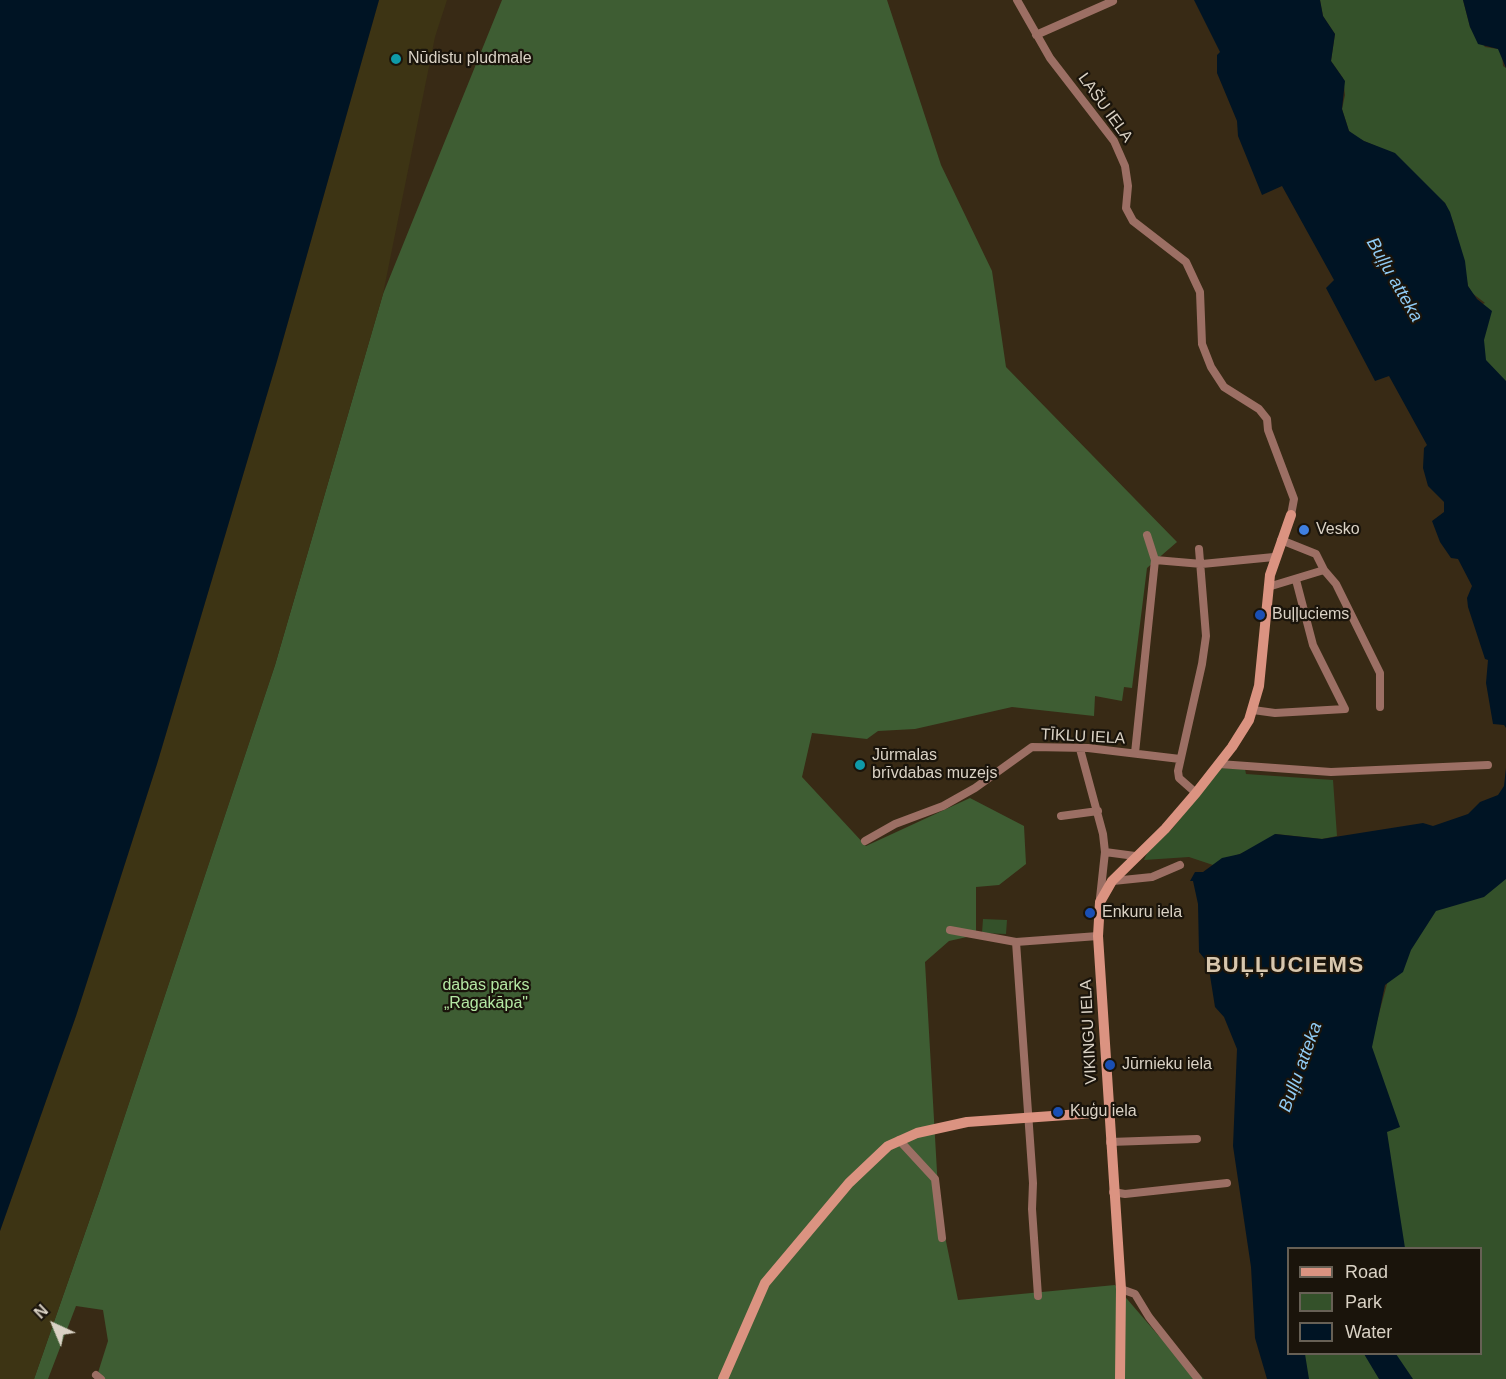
<!DOCTYPE html>
<meta charset="utf-8">
<style>
body{margin:0}
#map{position:relative;width:1506px;height:1379px;overflow:hidden;background:#382a15;font-family:Arial,sans-serif}
canvas{display:block}
.legend{position:absolute;left:1287px;top:1247px;width:195px;height:108px;box-sizing:border-box;background:#1a140b;border:2px solid #676055;margin:0;padding:8px 10px;list-style:none;font-size:18px;color:#dad2c5}
.legend li{display:flex;align-items:center;gap:12px;height:30px}
.legend b{width:30px;border:2px solid #676055}
.north{position:absolute;left:24px;top:1295px;width:60px;height:60px;-webkit-text-stroke:4px #1a140b;paint-order:stroke;rotate:316deg;font-size:16px;font-weight:700;line-height:24px;text-align:center;color:#dad2c5}
.north::after{content:'';display:block;margin:auto;width:21px;height:27px;background:#dad2c5;clip-path:polygon(50% 0,100% 100%,50% 72%,0 100%)}
</style>
<div id="map">
<canvas width="1506" height="1379"></canvas>
<ul class="legend">
<li><b style="height:8px;background:#db9381"></b>Road</li>
<li><b style="height:16px;background:#34512a"></b>Park</li>
<li><b style="height:16px;background:#001424"></b>Water</li>
</ul>
<div class="north">N</div>
</div>
<script>
const ctx = document.querySelector('canvas').getContext('2d');
ctx.lineJoin = 'round';
function fillPath(path, color) { ctx.fillStyle = color; ctx.fill(path, 'evenodd'); }
const toPath = rows => new Path2D(rows.map(r => 'M' + r).join(''));
function stroke(path, color, width, dash) { ctx.strokeStyle = color; ctx.lineWidth = width; ctx.lineCap = dash ? 'butt' : 'round'; ctx.setLineDash(dash || []); ctx.stroke(path); }
function write(font, color, halo, rows, align = 'center') {
  ctx.font = font + ' Arial,sans-serif'; ctx.lineWidth = 4.5; ctx.setLineDash([]); ctx.textBaseline = 'middle'; ctx.strokeStyle = halo; ctx.fillStyle = color; for (const [text, x, y, turn = 0] of rows) {
    ctx.save(); ctx.translate(x, y); ctx.rotate((+turn || 0) * Math.PI / 180); ctx.textAlign = isNaN(turn) ? turn : align; if (halo) ctx.strokeText(text, 0, 0); ctx.fillText(text, 0, 0); ctx.restore();
  }
}
const green = toPath([
 [1320,0,1463,0,1470,27,1485,47,1498,49,1502,53,1503,66,1506,68,1506,506,1438,321,1485,303,1472,293,1468,286,1454,224,1445,203,1378,147,1357,138,1349,131,1342,109,1345,95,1343,78,1331,61,1335,34,1323,16],
 [1221,768,1245,769,1246,774,1333,780,1337,836,1322,839,1276,834,1276,839,1213,865,1189,857,1144,860,1148,851,1172,829],
 [1506,864,1506,1379,1307,1379,1304,1354,1480,1354,1480,1248,1401,1248,1370,1047,1408,906],
 [983,919,1007,920,1006,934,982,933]
]);
const forest = toPath([
 [502,0,887,0,941,165,992,271,1006,367,1177,542,1147,568,1132,688,1124,687,1122,701,1095,696,1094,716,1012,707,915,729,878,731,867,739,812,733,802,777,866,846,970,798,1024,826,1026,864,999,885,976,887,976,935,949,941,925,962,939,1207,958,1300,1115,1285,1158,1335,1204,1379,96,1379,108,1341,103,1310,76,1306,48,1379,34,1379,100,1190,275,665,383,294]
]);
const sand = toPath([
 [379,0,447,0,435,37,383,294,275,665,100,1190,34,1379,0,1379,0,1231,76,1016,157,764,277,361]
]);
const water = toPath([
 [0,0,379,0,277,361,157,764,76,1016,0,1231],
 [1194,0,1320,0,1323,16,1335,34,1331,61,1345,81,1342,109,1349,131,1364,141,1395,153,1445,203,1450,212,1465,261,1468,286,1477,299,1492,311,1484,340,1486,360,1506,381,1506,728,1504,725,1493,724,1486,683,1488,660,1485,659,1468,607,1467,598,1472,586,1458,559,1451,558,1440,542,1432,521,1444,512,1444,502,1428,486,1423,468,1424,448,1427,445,1389,376,1375,381,1326,288,1334,280,1282,186,1262,195,1238,136,1237,121,1217,73,1217,55,1220,52],
 [1463,0,1506,0,1506,68,1498,49,1478,44,1470,27],
 [1506,768,1506,879,1484,897,1436,911,1411,950,1403,972,1385,985,1372,1047,1400,1127,1387,1132,1405,1248,1288,1248,1288,1354,1305,1354,1309,1379,1267,1379,1255,1338,1251,1267,1233,1146,1237,1049,1224,1017,1215,1007,1208,963,1199,952,1198,904,1193,881,1190,881,1195,872,1203,872,1222,858,1240,854,1275,834,1322,839,1423,823,1433,826,1468,814,1480,802,1498,795,1504,786],
 [1364,1354,1396,1354,1413,1379,1379,1379]
]);
const street = toPath([
 [1017,0,1050,58,1114,141,1125,166,1128,186,1126,208,1133,221,1186,262,1200,292,1202,344,1211,367,1224,387,1259,409,1267,419,1268,430,1294,499,1291,515],
 [1036,35,1113,1],
 [1147,535,1155,560],
 [1281,540,1316,554,1324,570,1336,584,1380,673,1380,707],
 [1268,587,1324,570],
 [1253,710,1275,713,1345,709,1313,645,1296,580],
 [1080,749,1103,834,1105,852,1100,898],
 [1135,753,1155,560,1202,564,1274,557],
 [1219,764,1331,772,1488,765],
 [1196,793,1179,778,1178,771,1202,664,1206,636,1199,549],
 [1061,816,1098,811],
 [865,841,895,824,943,806,975,788,1032,747,1088,748,1180,759],
 [1105,852,1135,856],
 [1113,881,1152,877,1180,865],
 [950,930,1016,942,1098,936],
 [1016,942,1033,1183,1032,1209,1038,1296],
 [899,1140,935,1179,942,1238],
 [1110,1142,1197,1139],
 [1113,1192,1125,1194,1227,1183],
 [1121,1289,1135,1294,1149,1317,1198,1379],
 [96,1375,101,1379]
]);
const secondary = toPath([
 [723,1379,765,1283,849,1183,888,1146,917,1133,967,1122,1109,1112],
 [1120,1379,1121,1289,1098,936,1100,902,1112,881,1165,829,1196,793,1232,747,1249,720,1259,686,1270,575,1291,515]
]);
const markers = [
 [396,59,6,"#0f9aa8"],
 [1304,530,6,"#3f7fe0"],
 [1260,615,6,"#1a4fb4"],
 [860,765,6,"#0f9aa8"],
 [1090,913,6,"#1a4fb4"],
 [1110,1065,6,"#1a4fb4"],
 [1058,1112,6,"#1a4fb4"]
];
const poiNames = [
 ["Nūdistu pludmale",408,59],
 ["Vesko",1316,530],
 ["Buļļuciems",1272,615],
 ["Jūrmalas",872,756],
 ["brīvdabas muzejs",872,774],
 ["Enkuru iela",1102,913],
 ["Jūrnieku iela",1122,1065],
 ["Kuģu iela",1070,1112]
];
const streetNames = [
 ["LAŠU IELA",1105,108,54],
 ["TĪKLU IELA",1083,737,3],
 ["VIKINGU IELA",1089,1032,-93]
];
const parkNames = [
 ["dabas parks",486,986],
 ["„Ragakāpa\"",486,1004]
];
const waterNames = [
 ["Buļļu atteka",1394,280,60],
 ["Buļļu atteka",1301,1067,-70]
];
const districtNames = [
 ["BUĻĻUCIEMS",1285,966]
];
fillPath(green, '#34512a');
fillPath(forest, '#3e5d33');
fillPath(sand, '#3d3414');
fillPath(water, '#001424');
stroke(street, '#9c6f64', 8);
stroke(secondary, '#db9381', 10);
for (const [x, y, r, color] of markers) { const dot = new Path2D(); dot.arc(x, y, r, 0, 2 * Math.PI); ctx.fillStyle = color; ctx.fill(dot); stroke(dot, '#1a140b', 2); }
write('16px', '#dad2c5', '#1a140b', poiNames, 'left');
write('16px', '#dad2c5', '#1a140b', streetNames);
write('16px', '#b4e7a3', '#1a140b', parkNames);
write('italic 18px', '#90cbf4', '#1a140b', waterNames);
ctx.letterSpacing = '1.5px';
write('bold 22px', '#d8c7ae', '#1a140b', districtNames);
ctx.letterSpacing = '0px';
</script>
